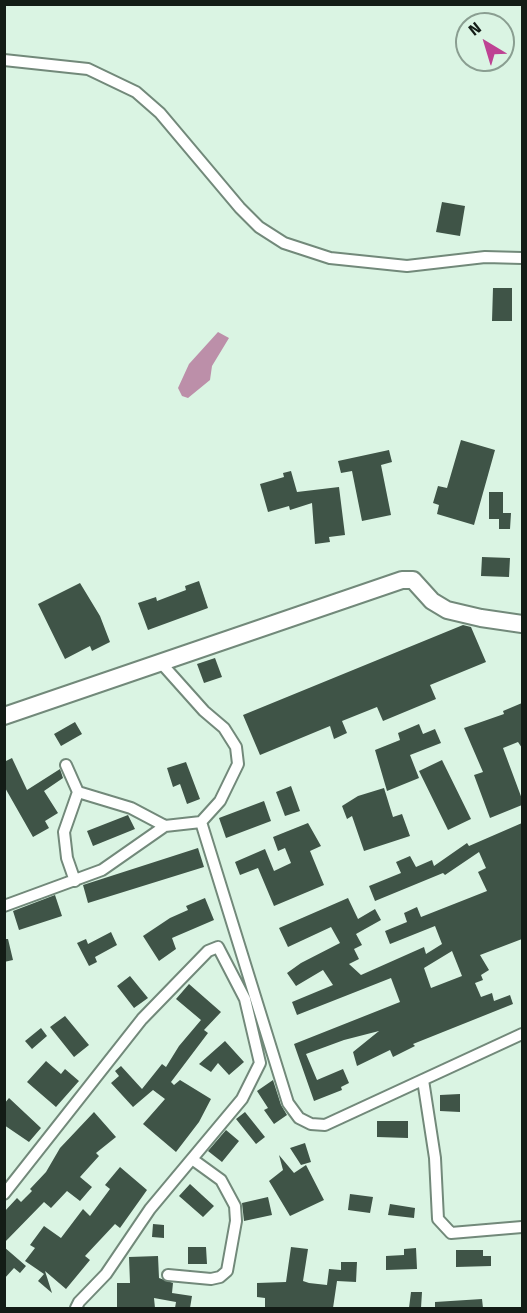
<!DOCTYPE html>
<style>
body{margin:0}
#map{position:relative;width:527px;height:1313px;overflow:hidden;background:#daf4e3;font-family:"Fira Sans",sans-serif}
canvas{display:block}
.frame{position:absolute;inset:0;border:6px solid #131c16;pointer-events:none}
.north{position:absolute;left:455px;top:12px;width:60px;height:60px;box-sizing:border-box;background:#daf4e3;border:2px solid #8a9e91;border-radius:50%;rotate:322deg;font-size:16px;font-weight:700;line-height:24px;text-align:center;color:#131c16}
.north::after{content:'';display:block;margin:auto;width:21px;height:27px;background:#be4293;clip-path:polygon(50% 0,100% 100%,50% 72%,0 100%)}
</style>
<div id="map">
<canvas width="527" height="1313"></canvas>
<div class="frame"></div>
<div class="north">N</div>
</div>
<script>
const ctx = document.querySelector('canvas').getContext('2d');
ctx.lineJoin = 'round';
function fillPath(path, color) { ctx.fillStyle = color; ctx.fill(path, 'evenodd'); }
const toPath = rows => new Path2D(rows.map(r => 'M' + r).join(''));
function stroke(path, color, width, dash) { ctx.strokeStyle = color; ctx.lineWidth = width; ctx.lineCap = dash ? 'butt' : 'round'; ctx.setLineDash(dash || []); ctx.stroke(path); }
const water = toPath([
 [218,332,229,338,212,366,210,380,188,398,182,396,178,388,189,364]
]);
const building = toPath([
 [442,202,465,206,460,236,436,232],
 [493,288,512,288,512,321,492,321],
 [461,440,495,450,474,525,437,514,439,505,433,503,438,486,447,488],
 [389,450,392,462,381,465,391,515,362,521,352,471,341,473,338,461],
 [291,471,297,492,339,487,345,535,329,537,330,542,315,544,312,503,290,510,289,506,268,512,260,484,284,477,283,473],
 [489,492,503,492,503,513,511,513,510,529,499,529,499,519,489,519],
 [482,557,510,558,509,577,481,576],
 [199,581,208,608,148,630,138,603,156,597,157,601,186,590,185,586],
 [80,583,100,616,110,642,92,651,90,646,65,659,38,604],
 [463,625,471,627,486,662,430,685,436,699,383,721,377,707,342,721,347,733,334,739,330,726,260,755,243,715],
 [215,658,222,677,204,683,197,664],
 [522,703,522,748,518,742,503,748,522,799,522,805,490,818,474,775,483,772,464,728,504,714,503,711],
 [75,722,82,734,61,746,54,734],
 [419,724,423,734,435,729,441,743,410,755,419,778,387,791,375,750,400,740,398,733],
 [12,758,27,790,60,769,63,778,44,791,58,813,45,821,49,828,33,837,4,786,4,762],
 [442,760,471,819,448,830,419,771],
 [186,762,200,799,187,804,180,784,173,787,167,768],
 [291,786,300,811,285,816,276,792],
 [384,788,393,817,402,814,410,836,364,851,352,816,347,819,342,806,358,796],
 [264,801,271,821,226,838,219,818],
 [128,815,135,829,93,846,87,831],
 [308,823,321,846,310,851,324,885,274,906,258,868,240,875,235,862,265,849,274,871,291,863,285,848,278,851,273,837],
 [522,823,522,939,480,955,489,970,481,975,483,980,475,983,481,997,492,993,494,1001,510,995,513,1004,413,1044,415,1046,393,1057,390,1050,357,1066,353,1052,379,1031,344,1040,306,1054,317,1080,343,1069,349,1083,341,1087,342,1090,314,1101,294,1044,400,1002,391,978,297,1015,292,1002,333,985,323,970,296,986,287,973,301,963,340,943,331,927,288,947,279,928,348,898,358,919,375,909,381,920,356,934,362,945,354,949,359,959,349,964,361,975,424,947,426,954,442,944,435,926,390,944,385,931,407,922,404,913,417,907,421,917,487,891,478,872,486,868,479,852,445,875,443,873,375,901,369,886,401,873,396,862,410,856,416,867,432,860,434,866,467,843,469,846],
 [452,951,462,976,431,988,424,968],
 [198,848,204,867,88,903,83,885],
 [55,895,62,916,19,930,13,911],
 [205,898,214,920,172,938,176,949,159,961,143,936,170,918,188,910,186,906],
 [111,932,117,945,95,957,97,962,89,966,77,943,86,939,88,944],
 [4,939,8,939,13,960,4,962],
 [130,976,148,998,134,1008,117,986],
 [189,984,221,1012,204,1030,208,1033,171,1082,174,1085,180,1080,211,1099,199,1122,176,1152,143,1124,165,1099,153,1090,133,1107,111,1083,119,1076,115,1071,121,1066,142,1089,162,1064,166,1067,179,1046,201,1020,176,999],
 [65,1016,89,1045,74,1057,50,1027],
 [41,1028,47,1036,32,1049,25,1041],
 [225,1041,244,1062,229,1075,218,1063,211,1072,199,1064],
 [46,1061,61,1074,65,1069,79,1081,56,1107,27,1082],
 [273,1080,281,1105,287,1115,274,1124,264,1110,268,1108,257,1091],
 [460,1094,460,1112,440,1111,440,1095],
 [9,1098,41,1128,29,1142,4,1125,4,1104],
 [94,1112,116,1137,96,1153,99,1156,80,1177,92,1187,80,1201,67,1191,51,1208,44,1202,4,1243,4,1212,17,1198,21,1202,32,1191,30,1189,46,1172,60,1148],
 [245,1112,265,1137,256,1144,236,1119],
 [377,1121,408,1121,408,1138,377,1137],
 [226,1130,239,1141,222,1162,208,1151],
 [305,1143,311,1162,301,1165,290,1148],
 [279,1155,294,1173,306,1165,324,1200,290,1216,269,1181,283,1170],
 [120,1167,147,1190,120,1228,115,1224,85,1256,90,1260,66,1289,45,1271,52,1293,38,1281,44,1274,25,1261,35,1248,30,1245,44,1226,61,1238,83,1209,90,1216,110,1189,105,1185],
 [190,1184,214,1206,203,1217,179,1196],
 [350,1194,373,1197,370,1213,348,1210],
 [268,1197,272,1215,244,1221,242,1203],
 [390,1204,415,1208,414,1218,388,1215],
 [153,1224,164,1225,164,1238,152,1237],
 [4,1247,26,1266,20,1273,14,1268,4,1279],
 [188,1247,206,1247,207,1264,188,1264],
 [291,1247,308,1249,303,1281,309,1283,327,1285,329,1269,341,1270,341,1262,357,1262,356,1282,337,1281,333,1308,265,1308,265,1298,257,1297,257,1283,286,1282],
 [416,1248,417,1269,386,1270,386,1256,404,1255,404,1249],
 [456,1250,483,1250,483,1256,491,1256,491,1266,456,1267],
 [158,1256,159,1278,173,1283,172,1293,192,1296,190,1308,175,1308,176,1302,154,1298,155,1308,117,1308,117,1283,130,1283,129,1257],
 [411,1292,422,1292,421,1308,409,1308],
 [482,1299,483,1308,435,1308,435,1302]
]);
const street = toPath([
 [4,60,88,69,136,92,160,113,240,208,259,227,284,243,330,258,407,266,485,257,522,258],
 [66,765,78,792,64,832,67,858,75,881],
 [78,792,131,808,165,826],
 [201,822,288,1103,299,1118,311,1124,325,1125,522,1034],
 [4,906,102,870,165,826,201,822,220,801,238,764,236,747,224,728,204,711,162,664],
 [423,1080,435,1158,438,1219,451,1233,522,1227],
 [4,1194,142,1019,208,951,218,947,245,999,260,1063,242,1099,150,1209,106,1274,79,1302,76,1308],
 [168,1275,211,1279,220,1277,227,1271,236,1221,235,1206,221,1180,192,1159]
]);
const secondary = toPath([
 [4,716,402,580,413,580,432,601,447,610,481,618,522,624]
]);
fillPath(water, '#bc8fa9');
fillPath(building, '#3f5447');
stroke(street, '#72897a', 14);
stroke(secondary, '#72897a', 20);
stroke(street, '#fff', 10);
stroke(secondary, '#fff', 16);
</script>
